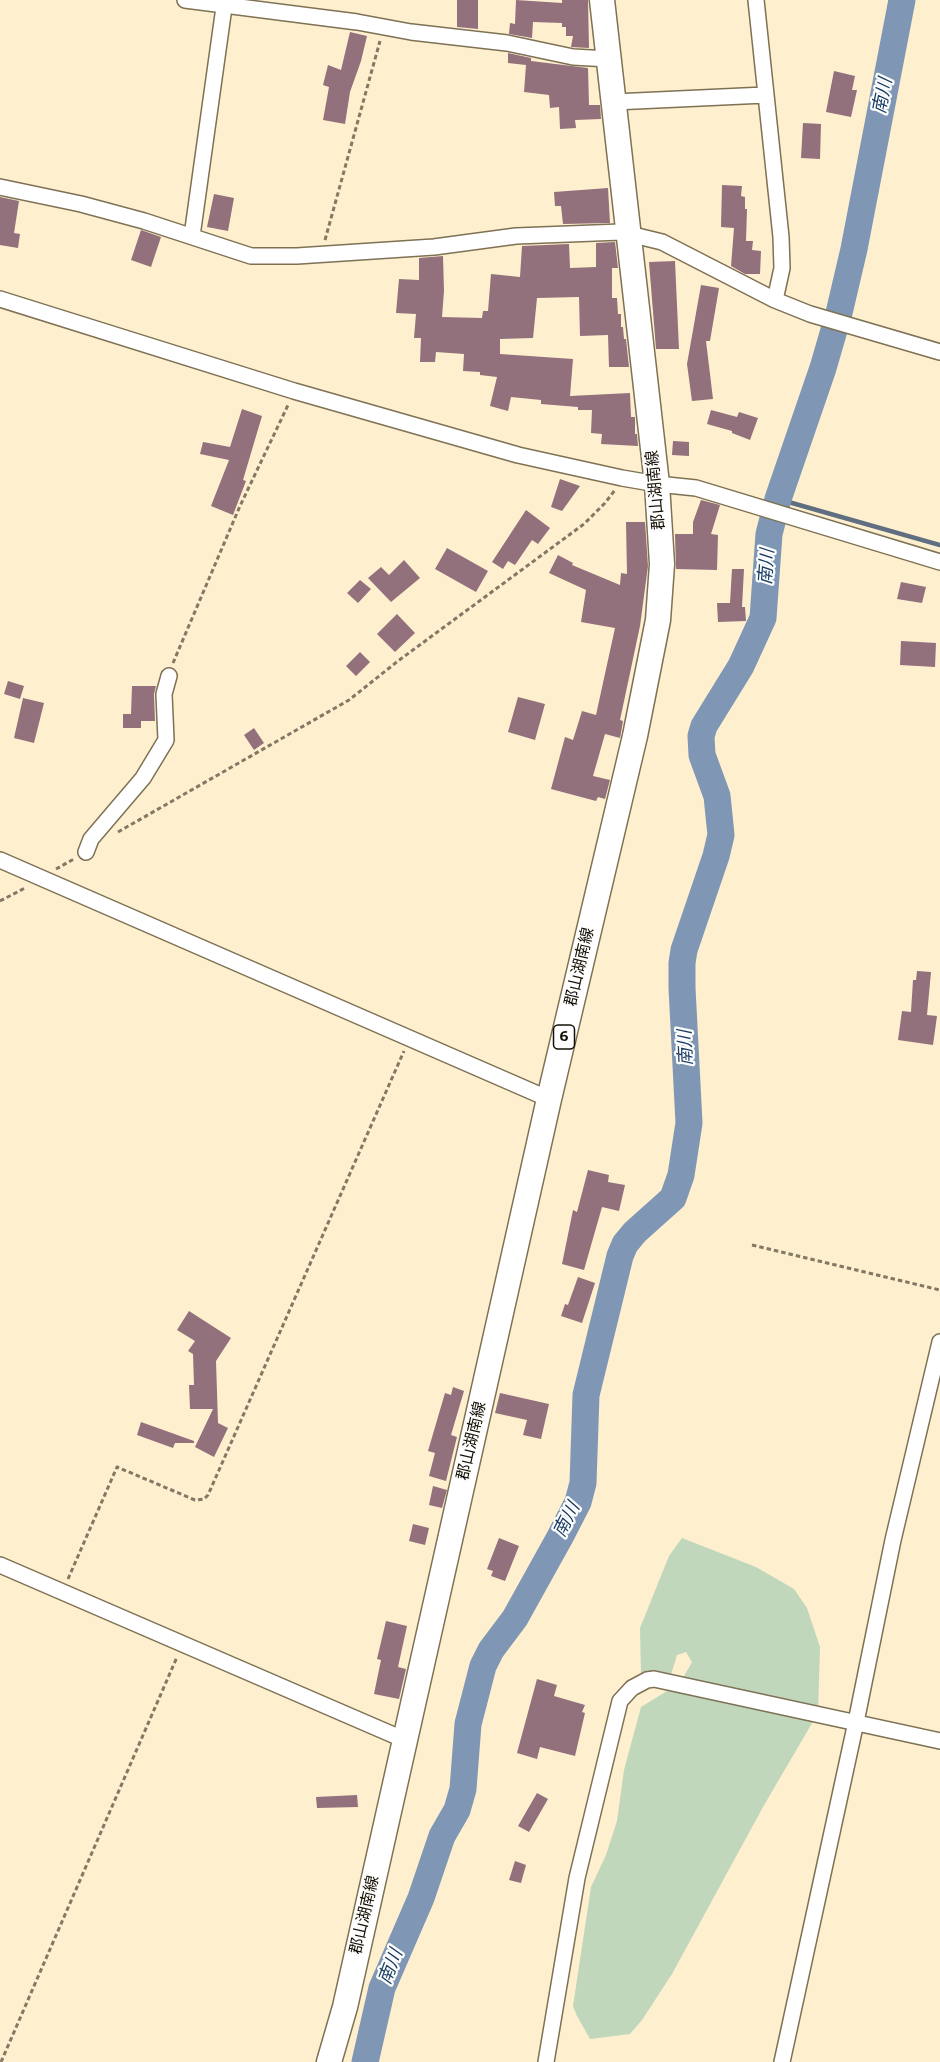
<!DOCTYPE html>
<meta charset="utf-8">
<style>
body{margin:0}
canvas{display:block;background:#feefcf}
</style>
<canvas width="940" height="2062"></canvas>
<script>
const ctx = document.querySelector('canvas').getContext('2d');
ctx.lineJoin = 'round';
function fillPath(path, color) { ctx.fillStyle = color; ctx.fill(path, 'evenodd'); }
const toPath = rows => new Path2D(rows.map(r => 'M' + r).join(''));
function stroke(path, color, width, dash) { ctx.strokeStyle = color; ctx.lineWidth = width; ctx.lineCap = dash ? 'butt' : 'round'; ctx.setLineDash(dash || []); ctx.stroke(path); }
function write(font, color, halo, rows, align = 'center') {
  ctx.font = font + ' Bitter,"Noto Sans JP",serif'; ctx.lineWidth = 4.5; ctx.setLineDash([]); ctx.textBaseline = 'middle'; ctx.strokeStyle = halo; ctx.fillStyle = color; for (const [text, x, y, turn = 0] of rows) {
    ctx.save(); ctx.translate(x, y); ctx.rotate((+turn || 0) * Math.PI / 180); ctx.textAlign = isNaN(turn) ? turn : align; if (halo) ctx.strokeText(text, 0, 0); ctx.fillText(text, 0, 0); ctx.restore();
  }
}
const green = toPath([
 [682,1538,756,1567,794,1589,807,1608,820,1647,818,1713,763,1807,672,1974,642,2020,630,2034,590,2039,577,2016,573,2006,591,1887,606,1855,617,1821,624,1770,641,1707,680,1683,692,1662,686,1652,677,1655,670,1678,641,1673,640,1628,669,1556]
]);
const stream = toPath([
 [778,499,940,545]
]);
const river = toPath([
 [365,2062,382,1988,421,1898,442,1836,457,1810,463,1789,468,1724,483,1666,491,1650,515,1618,560,1537,578,1502,583,1483,586,1395,620,1256,625,1244,635,1232,673,1198,681,1175,689,1123,682,988,682,963,684,950,716,856,721,835,717,796,702,755,701,736,704,726,741,666,763,618,769,534,778,499,823,368,839,313,854,249,902,0]
]);
const building = toPath([
 [457,0,478,0,478,29,457,27],
 [516,0,562,3,562,0,588,0,589,48,571,47,573,36,566,36,566,27,562,27,562,23,533,22,532,38,509,34,510,23,515,24],
 [350,32,367,36,361,61,350,92,345,124,323,120,329,87,323,85,328,65,341,70],
 [508,53,531,58,531,61,588,68,589,105,600,105,601,119,575,120,576,128,560,129,559,107,550,108,549,95,524,92,526,65,508,63],
 [834,71,855,76,852,90,857,90,851,117,826,112],
 [803,123,821,124,820,159,801,158],
 [722,185,742,186,741,196,745,197,745,209,747,209,746,241,753,241,752,250,761,251,760,274,745,274,731,266,734,228,721,227],
 [608,188,610,223,563,224,561,206,555,206,554,192],
 [214,194,234,198,228,231,207,227],
 [0,197,19,201,14,233,20,234,18,248,0,245],
 [141,230,161,237,151,267,131,260],
 [615,242,618,268,612,268,612,298,617,298,618,314,621,314,621,327,623,327,624,339,626,339,629,367,609,367,608,335,580,336,579,297,537,298,533,338,500,339,500,354,573,359,570,396,630,393,631,417,635,417,635,434,637,434,638,446,601,444,602,434,591,433,592,410,578,410,578,407,541,404,541,400,511,397,508,411,490,406,497,377,480,375,480,372,463,371,464,354,436,352,435,362,420,362,421,338,414,338,416,314,396,313,399,279,419,280,419,258,443,256,444,291,442,317,482,318,483,311,488,311,491,274,520,277,522,246,569,244,570,268,596,267,596,243],
 [675,261,679,349,656,349,649,262],
 [701,285,719,288,710,341,706,341,713,399,692,401,687,364],
 [242,409,262,416,243,480,246,481,233,515,211,506,229,460,200,454,203,442,230,447],
 [711,410,737,417,739,412,758,418,750,440,732,433,732,431,707,424],
 [673,441,689,442,689,456,672,455],
 [560,479,580,486,562,511,551,507],
 [701,500,720,505,711,534,718,535,717,570,676,569,675,534,693,534,693,522],
 [526,510,550,528,538,544,532,540,515,565,508,561,503,569,492,562],
 [626,522,645,522,648,566,640,626,620,720,623,721,621,733,620,738,605,734,593,776,610,780,605,799,598,797,596,801,551,789,565,737,573,740,582,711,596,715,615,628,581,622,586,590,549,573,558,555,573,563,572,565,620,585,621,573,627,574],
 [447,548,488,571,476,592,435,569],
 [404,560,420,578,391,602,368,578,381,567,389,575],
 [732,569,744,569,742,607,745,607,746,621,718,622,717,603,730,603],
 [360,580,371,589,358,603,347,593],
 [901,582,926,587,922,603,897,599],
 [397,614,415,633,395,652,377,634],
 [901,641,936,643,935,667,900,665],
 [360,652,370,662,356,676,346,666],
 [8,681,24,686,20,699,4,694],
 [132,686,156,686,154,694,155,721,141,721,141,728,123,728,123,714,131,714],
 [518,697,545,704,535,740,508,732],
 [23,698,44,703,34,743,14,738],
 [254,728,264,743,254,750,244,735],
 [917,971,931,972,927,1015,937,1016,933,1045,898,1040,902,1011,911,1012,913,980,916,980],
 [588,1170,609,1175,608,1182,625,1185,619,1211,602,1207,584,1270,562,1264,573,1210,577,1212],
 [578,1277,595,1283,582,1323,561,1316,565,1304,568,1305],
 [189,1311,231,1338,216,1361,218,1423,228,1428,214,1457,195,1447,213,1409,190,1409,189,1385,194,1385,193,1354,188,1351,195,1341,177,1330],
 [453,1387,464,1391,451,1435,457,1437,446,1481,429,1476,435,1453,428,1451,445,1393,451,1395],
 [500,1393,549,1404,541,1439,523,1435,527,1420,495,1413],
 [141,1422,194,1441,194,1443,175,1443,173,1448,137,1435],
 [433,1486,447,1490,442,1508,429,1505],
 [413,1524,429,1528,425,1545,409,1541],
 [499,1538,519,1546,505,1581,491,1576,493,1571,487,1569],
 [386,1621,407,1626,398,1667,406,1669,399,1699,374,1694,381,1660,377,1659],
 [537,1679,557,1685,554,1696,585,1705,582,1712,585,1713,575,1756,540,1747,537,1759,517,1753],
 [537,1793,548,1799,529,1832,518,1826],
 [357,1795,358,1807,317,1808,316,1797],
 [515,1861,526,1865,521,1883,509,1880]
]);
const path = toPath([
 [325,240,380,41],
 [173,663,240,506,289,403],
 [118,832,349,700,398,661,584,524,605,503,615,490],
 [56,869,74,859],
 [0,901,25,888],
 [752,1245,940,1290],
 [68,1579,117,1467,195,1500,204,1499,208,1495,404,1051],
 [1,2062,177,1657]
]);
const street = toPath([
 [185,0,357,22,411,32,507,43,573,57,609,59],
 [756,0,781,237,782,268,775,300],
 [614,102,765,95],
 [0,187,81,204,144,221,251,256,297,256,434,247,516,236,621,232,662,242,775,300,810,314,940,352],
 [192,236,225,0],
 [0,299,294,391,518,455,622,478,657,484,696,488,940,562],
 [86,852,91,839,143,778,166,740,164,694,169,676],
 [0,860,549,1099],
 [0,1565,405,1740],
 [546,2062,577,1878,620,1701,632,1688,647,1680,654,1679,940,1741],
 [782,2062,856,1722,893,1540,940,1342]
]);
const primary = toPath([
 [329,2062,345,2007,549,1099,635,736,658,620,662,564,657,484,602,0]
]);
const shields = [
 [564,1037,21]
];
const shieldNames = [
 ["6",564,1037]
];
const streetNames = [
 ["郡山湖南線",656,490,-95],
 ["郡山湖南線",580,967,-77],
 ["郡山湖南線",472,1441,-77],
 ["郡山湖南線",365,1915,-77]
];
const waterNames = [
 ["南川",883,96,-79],
 ["南川",767,567,-86],
 ["南川",686,1048,-92],
 ["南川",567,1520,-63],
 ["南川",391,1967,-69]
];
fillPath(green, '#c0d7bc');
stroke(stream, '#5f6e80', 4.5);
stroke(river, '#7f97b4', 27);
fillPath(building, '#92707c');
stroke(street, '#7e7154', 18);
stroke(primary, '#7e7154', 27);
stroke(path, '#827863', 3, [4.5, 3]);
stroke(street, '#fff', 15);
stroke(primary, '#fff', 24);
for (const [x, y, w] of shields) { const box = new Path2D(); box.roundRect(x - w / 2, y - 12, w, 24, 4.5); ctx.fillStyle = '#fdfdfd'; ctx.fill(box); stroke(box, '#151005', 1.5); }
write('bold 15px', '#151005', null, shieldNames);
write('16px', '#151005', '#fdfdfd', streetNames);
write('italic 18px', '#193c64', '#fdfdfd', waterNames);
</script>
